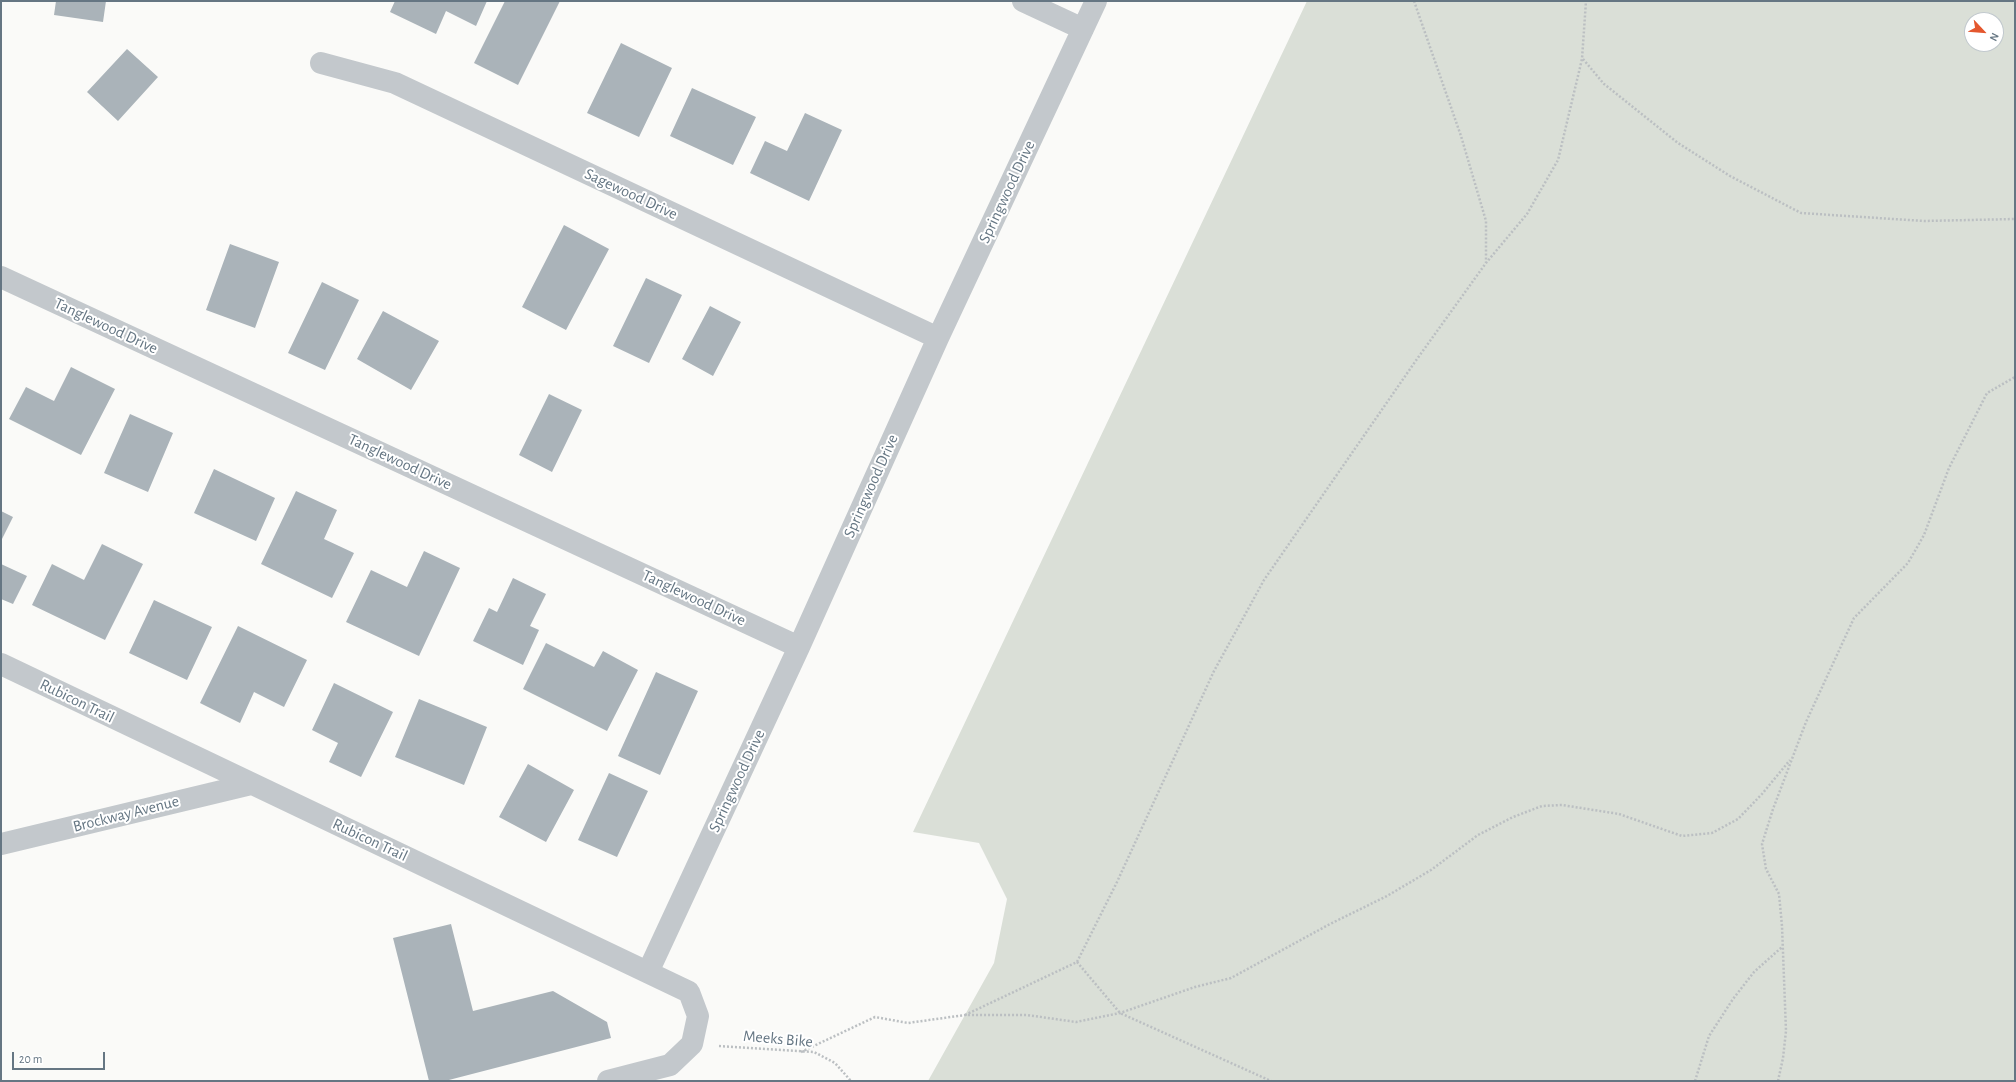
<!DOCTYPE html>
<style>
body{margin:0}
#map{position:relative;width:2016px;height:1082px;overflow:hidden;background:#fafaf8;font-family:"Alegreya Sans",sans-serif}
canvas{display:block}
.frame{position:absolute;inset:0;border:2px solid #657683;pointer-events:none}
.north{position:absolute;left:1964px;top:12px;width:40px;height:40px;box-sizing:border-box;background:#fff;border:1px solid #c1c8cd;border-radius:50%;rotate:116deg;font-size:11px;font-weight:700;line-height:16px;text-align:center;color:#657683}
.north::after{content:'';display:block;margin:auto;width:14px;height:18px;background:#e4572e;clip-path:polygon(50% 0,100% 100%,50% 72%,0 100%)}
.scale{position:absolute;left:12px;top:1052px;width:93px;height:18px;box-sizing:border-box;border:2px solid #657683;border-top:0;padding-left:5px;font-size:12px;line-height:14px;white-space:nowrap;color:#657683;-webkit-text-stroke:3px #fff;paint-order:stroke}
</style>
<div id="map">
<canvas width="2016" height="1082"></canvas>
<div class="frame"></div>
<div class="north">N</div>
<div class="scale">20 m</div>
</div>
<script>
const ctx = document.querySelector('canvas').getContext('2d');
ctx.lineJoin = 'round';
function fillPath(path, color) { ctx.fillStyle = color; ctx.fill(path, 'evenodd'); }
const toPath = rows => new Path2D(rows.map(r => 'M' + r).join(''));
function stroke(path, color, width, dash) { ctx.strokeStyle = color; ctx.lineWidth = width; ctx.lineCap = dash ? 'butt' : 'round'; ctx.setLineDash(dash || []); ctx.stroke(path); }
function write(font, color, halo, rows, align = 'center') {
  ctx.font = font + ' "Alegreya Sans",sans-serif'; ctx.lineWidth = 4; ctx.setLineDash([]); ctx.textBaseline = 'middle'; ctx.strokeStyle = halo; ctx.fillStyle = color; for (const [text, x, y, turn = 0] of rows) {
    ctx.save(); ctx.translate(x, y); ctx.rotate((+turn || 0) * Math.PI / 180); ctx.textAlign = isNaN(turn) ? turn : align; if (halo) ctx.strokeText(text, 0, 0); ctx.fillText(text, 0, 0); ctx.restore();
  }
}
const green = toPath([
 [1307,1,2015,1,2015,1081,928,1081,994,963,1007,899,979,843,913,832],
 [1972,20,1996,20,1996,44,1972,44]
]);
const building = toPath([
 [56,1,106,1,103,22,54,15],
 [395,1,487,1,476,26,446,11,436,34,390,12],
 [505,1,560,1,518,85,474,63],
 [621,43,672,68,639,137,587,113],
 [127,49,158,77,118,121,87,92],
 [692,88,756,117,733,165,670,136],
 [805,113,842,130,809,201,750,173,765,141,787,151],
 [564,225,609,249,566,330,522,307],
 [230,244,279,262,255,328,206,310],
 [646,278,682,295,649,363,613,346],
 [322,282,359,300,325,370,288,353],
 [710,306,741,322,713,376,682,359],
 [383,311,439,341,411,390,357,359],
 [71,367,115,389,81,455,9,419,26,387,54,401],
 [549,394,582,410,552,472,519,455],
 [130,414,173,433,148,492,104,473],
 [214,469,275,498,256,541,194,513],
 [296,491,337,510,324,539,354,553,332,598,261,564],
 [1,511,13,517,1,541],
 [102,544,143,564,105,640,32,605,52,564,84,580],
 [424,551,460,568,419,656,346,622,371,570,407,587],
 [1,564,27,576,13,604,1,599],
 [513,578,546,594,530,626,539,630,523,665,473,641,489,608,497,612],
 [154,600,212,627,187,680,129,653],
 [238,626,307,660,284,707,254,692,240,723,200,703],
 [546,643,594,667,603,651,638,670,607,731,523,689],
 [656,672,698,691,660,775,618,756],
 [334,683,393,712,361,777,329,762,338,743,312,730],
 [419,699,487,727,464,785,395,757],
 [528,764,574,790,546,842,499,817],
 [609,773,648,791,617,857,578,840],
 [451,924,473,1011,553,991,607,1022,611,1038,445,1081,429,1081,393,938]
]);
const path = toPath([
 [1414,1,1461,136,1486,221,1486,263],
 [1583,59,1604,84,1678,143,1730,176,1801,213,1924,221,2015,219],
 [1077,962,1120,1013,1271,1081],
 [965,1015,1077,962,1117,882,1214,671,1264,580,1417,359,1486,263,1527,214,1558,160,1582,59,1586,1],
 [719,1046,814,1052,835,1063,851,1081],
 [801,1052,875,1017,908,1023,965,1015,1027,1015,1076,1022,1120,1013,1195,987,1231,978,1330,924,1387,896,1431,870,1478,835,1513,817,1542,806,1562,805,1619,814,1682,836,1712,833,1738,819,1762,794,1790,760],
 [1695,1081,1709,1036,1733,999,1754,972,1782,947],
 [1778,1081,1783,1058,1786,1031,1782,926,1779,894,1766,869,1762,844,1773,809,1806,722,1854,618,1908,563,1924,535,1949,468,1987,393,2015,377]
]);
const street = toPath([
 [1023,1,1083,29],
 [321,63,395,83,938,338],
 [1,277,799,647],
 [1,664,689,992,698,1016,692,1044,670,1065,608,1081],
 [1,844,251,784],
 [648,972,799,647,938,338,1096,1]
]);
const streetNames = [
 ["Springwood Drive",1007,192,-65],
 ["Sagewood Drive",631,194,25],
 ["Tanglewood Drive",106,326,25],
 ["Tanglewood Drive",400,462,25],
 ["Springwood Drive",871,486,-66],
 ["Tanglewood Drive",694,598,25],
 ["Rubicon Trail",77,701,26],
 ["Springwood Drive",737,781,-65],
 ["Brockway Avenue",126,814,-14],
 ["Rubicon Trail",370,840,25],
 ["Meeks Bike",778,1039,5]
];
fillPath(green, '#dadfd7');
fillPath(building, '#aab3b9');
stroke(path, '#bbbfc2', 2.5, [2, 2]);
stroke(street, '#c3c8cc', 22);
write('16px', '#657683', '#fff', streetNames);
</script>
